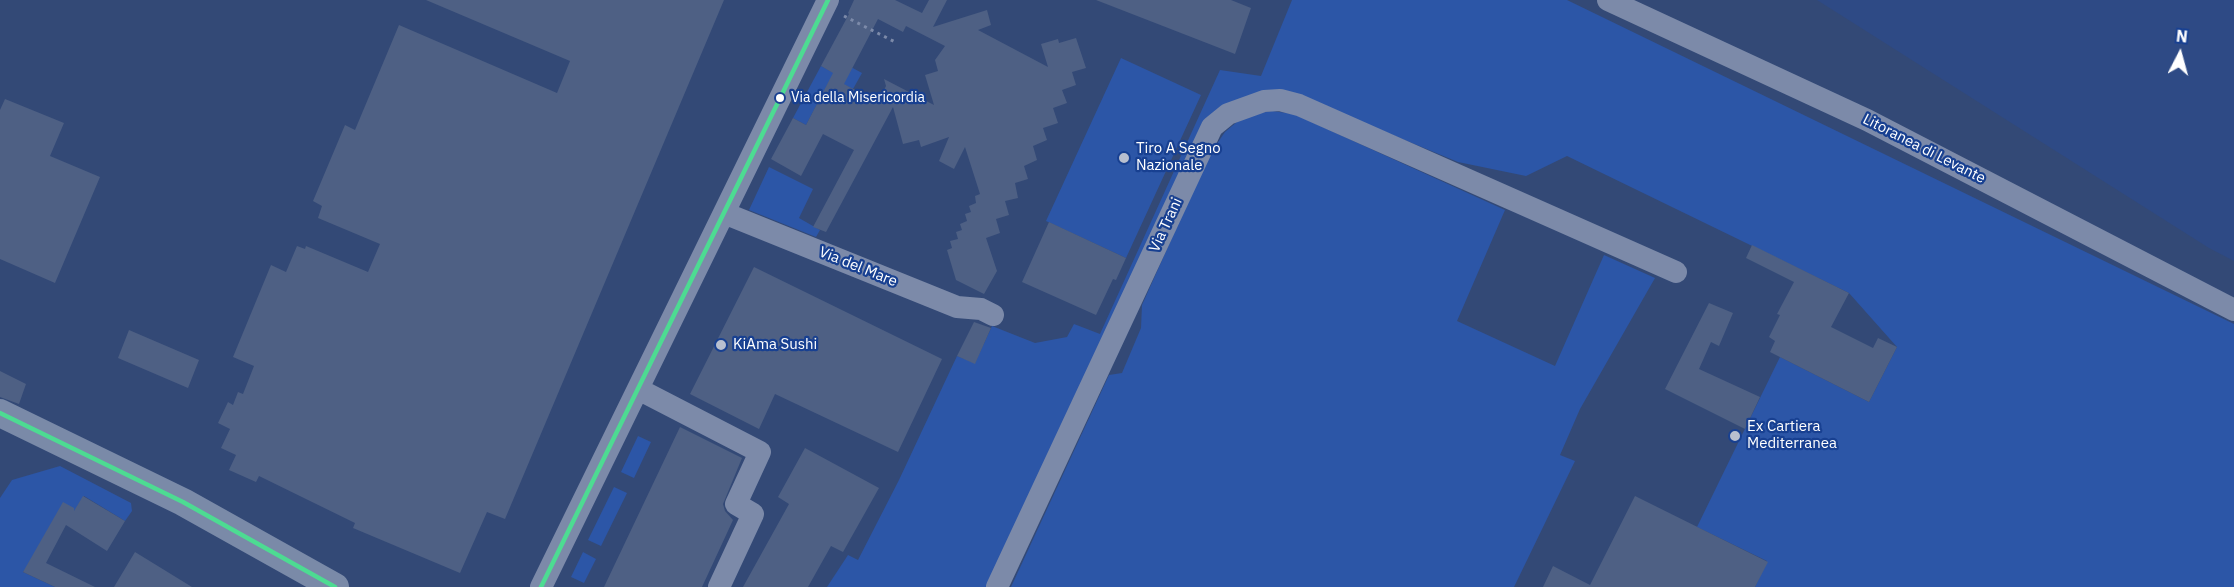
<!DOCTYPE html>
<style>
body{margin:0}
#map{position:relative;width:2234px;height:587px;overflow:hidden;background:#334976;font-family:"IBM Plex Sans",sans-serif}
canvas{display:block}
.north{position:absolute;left:2150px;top:24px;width:60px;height:60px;-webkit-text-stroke:4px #184091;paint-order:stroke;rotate:6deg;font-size:16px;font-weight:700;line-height:24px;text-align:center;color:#fff}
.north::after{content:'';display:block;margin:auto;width:21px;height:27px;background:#fff;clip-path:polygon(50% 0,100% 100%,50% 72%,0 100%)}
</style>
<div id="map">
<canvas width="2234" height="587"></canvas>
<div class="north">N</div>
</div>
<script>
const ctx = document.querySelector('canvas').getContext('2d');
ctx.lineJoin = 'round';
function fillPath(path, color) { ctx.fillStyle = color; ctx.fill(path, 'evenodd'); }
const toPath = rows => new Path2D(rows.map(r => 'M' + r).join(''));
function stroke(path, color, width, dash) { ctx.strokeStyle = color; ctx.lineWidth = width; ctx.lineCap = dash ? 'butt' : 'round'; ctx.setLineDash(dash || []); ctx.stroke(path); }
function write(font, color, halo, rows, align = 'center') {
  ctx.font = font + ' "IBM Plex Sans",sans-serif'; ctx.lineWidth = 4.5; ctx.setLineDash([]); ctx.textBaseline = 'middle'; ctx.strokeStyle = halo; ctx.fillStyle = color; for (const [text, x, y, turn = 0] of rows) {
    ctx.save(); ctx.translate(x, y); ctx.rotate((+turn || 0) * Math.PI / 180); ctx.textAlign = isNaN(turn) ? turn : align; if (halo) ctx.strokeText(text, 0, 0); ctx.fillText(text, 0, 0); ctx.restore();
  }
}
const green = toPath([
 [1292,0,1567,0,2234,324,2234,587,1755,587,1767,561,1697,527,1780,357,1869,402,1897,347,1849,293,1567,156,1526,176,1458,162,1293,94,1222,108,990,587,827,587,848,555,858,560,899,480,957,356,975,363,992,326,1035,343,1067,337,1074,324,1100,334,1220,70,1261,76],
 [1121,58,1201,95,1126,258,1046,221],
 [821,66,843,78,849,66,862,73,853,89,831,78,806,125,793,118],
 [1272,111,1294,114,1505,210,1457,321,1555,366,1604,255,1655,278,1580,409,1560,455,1575,461,1514,587,1011,587,1109,375,1122,373,1141,328,1142,305,1209,155,1225,132,1238,121,1254,114],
 [769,167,813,189,799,218,820,230,816,237,749,210],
 [638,436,651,442,634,478,621,472],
 [60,466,131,503,132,511,125,521,84,496,68,521,23,572,55,587,0,587,0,498,12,480],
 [614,487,627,493,601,546,588,540],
 [583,552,596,559,584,583,571,577]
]);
const water = toPath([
 [1817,0,2234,0,2234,261,2209,248]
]);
const building = toPath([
 [426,0,724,0,505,519,487,512,460,573,353,528,355,523,259,476,256,482,229,470,236,455,221,448,230,429,218,423,228,402,233,405,238,392,243,394,254,366,233,357,271,265,286,272,297,246,305,249,306,246,368,272,380,244,318,218,322,206,313,201,345,125,355,130,399,25,557,93,570,61],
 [854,0,895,0,922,13,929,0,947,0,933,27,987,10,991,25,978,30,1048,67,1041,44,1058,39,1059,43,1076,38,1086,68,1072,72,1076,85,1062,90,1067,103,1053,108,1058,123,1043,128,1047,140,1033,146,1037,160,1024,166,1028,179,1015,183,1018,198,1005,201,1009,215,996,219,1000,233,986,238,997,271,984,294,956,280,947,250,952,248,950,241,958,239,956,232,962,230,960,224,967,221,965,214,971,212,969,206,976,203,975,196,980,194,965,147,954,169,939,161,949,137,921,147,919,140,903,144,893,107,826,232,813,227,854,150,823,134,801,176,771,159,793,118,806,125,833,73,821,66,849,14,848,13],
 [878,19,903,32,906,26,945,46,935,60,938,71,925,75,934,105,884,79,886,86,878,102,844,84],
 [1096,0,1231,0,1251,8,1235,54],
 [5,99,64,123,50,156,100,177,55,283,0,259,0,110],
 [1049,222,1126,258,1116,280,1113,279,1096,315,1022,282],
 [1752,245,1849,293,1831,327,1873,348,1878,338,1897,347,1869,402,1770,352,1775,341,1769,337,1780,315,1777,314,1794,282,1746,258],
 [754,267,942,359,898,452,775,394,759,429,690,394],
 [1709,303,1733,313,1719,346,1711,342,1699,369,1760,397,1745,429,1665,389],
 [974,322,991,328,975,364,957,356],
 [129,330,199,360,188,388,118,358],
 [0,371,26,384,19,404,0,397],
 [680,427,742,458,723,504,725,511,733,520,702,587,604,587],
 [805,448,879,488,843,552,831,546,808,587,743,587,789,504,778,497],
 [83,496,125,521,107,551,66,525,46,563,95,587,55,587,23,572,63,502,74,508,74,511],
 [1635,496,1768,562,1755,587,1543,587,1553,566,1590,585],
 [135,552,192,587,114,587]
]);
const path = toPath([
 [844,16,897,43]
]);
const minor = toPath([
 [1608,0,1867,120,2234,310],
 [724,213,957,307,981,309,993,315],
 [638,389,760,452,736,504,753,514,719,587],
 [541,587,828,0],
 [997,587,1212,127,1228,114,1264,101,1280,100,1299,105,1676,272]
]);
const major = toPath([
 [0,413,183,502,335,587]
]);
const bus1 = toPath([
 [0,413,183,502,335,587],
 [541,587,828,0]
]);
const markers = [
 [780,98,5,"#fff"],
 [1124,158,6,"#b8bfcf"],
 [721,345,6,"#b8bfcf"],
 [1735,436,6,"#b8bfcf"]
];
const busNames = [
 ["Via della Misericordia",791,98]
];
const poiNames = [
 ["Tiro A Segno",1136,149],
 ["Nazionale",1136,166],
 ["KiAma Sushi",733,345],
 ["Ex Cartiera",1747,427],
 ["Mediterranea",1747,444]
];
const streetNames = [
 ["Litoranea di Levante",1924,149,27],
 ["Via Trani",1166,225,-65],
 ["Via del Mare",858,267,22]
];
fillPath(green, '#2c56a7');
fillPath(water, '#2e4a85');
fillPath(building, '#4e6084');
stroke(path, '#7c8aa9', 3, [3, 4.5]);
stroke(minor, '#7c8aa9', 22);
stroke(major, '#7a8aa8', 28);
stroke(bus1, '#4ddb92', 4.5);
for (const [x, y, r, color] of markers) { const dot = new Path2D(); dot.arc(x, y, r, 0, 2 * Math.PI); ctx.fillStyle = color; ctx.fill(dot); stroke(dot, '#184091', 2); }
write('14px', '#fff', '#184091', busNames, 'left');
write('15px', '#fff', '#184091', poiNames, 'left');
write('15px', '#fff', '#184091', streetNames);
</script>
